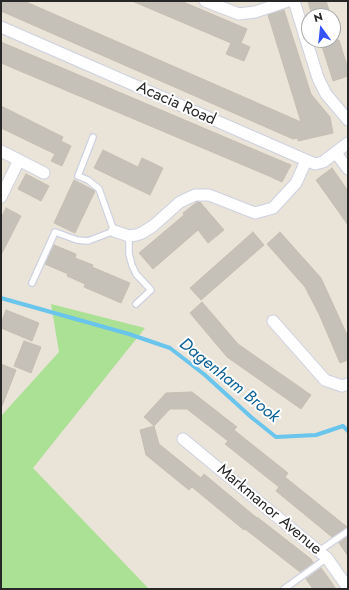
<!DOCTYPE html>
<style>
body{margin:0}
#map{position:relative;width:349px;height:590px;overflow:hidden;background:#eae3d8;font-family:Jost,sans-serif}
canvas{display:block}
.frame{position:absolute;inset:0;border:2px solid #272727;pointer-events:none}
.north{position:absolute;left:301px;top:8px;width:40px;height:40px;box-sizing:border-box;background:#fff;border:1px solid #a9a9a9;border-radius:50%;rotate:345deg;font-size:11px;font-weight:700;line-height:16px;text-align:center;color:#272727}
.north::after{content:'';display:block;margin:auto;width:14px;height:18px;background:#3753f8;clip-path:polygon(50% 0,100% 100%,50% 72%,0 100%)}
</style>
<div id="map">
<canvas width="349" height="590"></canvas>
<div class="frame"></div>
<div class="north">N</div>
</div>
<script>
const ctx = document.querySelector('canvas').getContext('2d');
ctx.lineJoin = 'round';
function fillPath(path, color) { ctx.fillStyle = color; ctx.fill(path, 'evenodd'); }
const toPath = rows => new Path2D(rows.map(r => 'M' + r).join(''));
function stroke(path, color, width, dash) { ctx.strokeStyle = color; ctx.lineWidth = width; ctx.lineCap = dash ? 'butt' : 'round'; ctx.setLineDash(dash || []); ctx.stroke(path); }
function write(font, color, halo, rows, align = 'center') {
  ctx.font = font + ' Jost,sans-serif'; ctx.lineWidth = 4; ctx.setLineDash([]); ctx.textBaseline = 'middle'; ctx.strokeStyle = halo; ctx.fillStyle = color; for (const [text, x, y, turn = 0] of rows) {
    ctx.save(); ctx.translate(x, y); ctx.rotate((+turn || 0) * Math.PI / 180); ctx.textAlign = isNaN(turn) ? turn : align; if (halo) ctx.strokeText(text, 0, 0); ctx.fillText(text, 0, 0); ctx.restore();
  }
}
const green = toPath([
 [51,304,145,328,33,468,149,589,1,589,1,416,59,352]
]);
const stream = toPath([
 [1,298,129,334,170,348,205,375,251,417,276,437,316,435,343,426,348,431]
]);
const building = toPath([
 [1,1,24,1,301,122,268,15,284,10,311,94,330,117,333,133,298,141,298,138,293,139,1,11,1,1],
 [132,1,181,1,247,29,241,43,250,47,244,61,226,54,231,43,132,1],
 [308,1,326,1,331,16,312,16,308,1],
 [320,40,339,40,348,69,348,76,333,81,320,40],
 [1,42,260,152,291,165,282,182,269,176,1,63,1,42],
 [1,106,63,137,61,141,71,146,62,166,51,161,55,154,1,128,1,106],
 [103,150,138,167,142,158,163,168,150,195,94,168,103,150],
 [332,168,348,191,348,225,316,180,332,168],
 [26,174,49,186,41,201,18,189,26,174],
 [74,180,95,191,75,233,54,223,74,180],
 [197,202,200,202,224,230,208,243,198,230,153,269,139,253,184,215,183,213,197,202],
 [6,208,21,216,1,255,1,218,6,208],
 [253,232,264,245,201,300,190,288,253,232],
 [280,232,321,278,348,337,348,360,340,363,319,314,305,287,267,244,280,232],
 [54,245,76,254,75,258,93,265,92,267,130,283,121,303,84,287,85,284,67,276,68,274,45,264,54,245],
 [202,302,238,344,311,395,301,409,227,357,190,313,202,302],
 [6,310,39,323,32,341,1,328,1,323,6,310],
 [24,341,41,347,31,373,14,366,24,341],
 [1,364,16,370,2,406,1,406,1,364],
 [192,392,237,427,234,430,288,473,285,477,347,527,332,537,276,491,279,487,225,444,228,441,187,409,170,409,154,426,144,417,166,393,192,392],
 [154,426,159,444,201,478,204,474,257,518,257,517,311,559,313,563,300,572,245,529,244,530,192,487,189,490,146,455,140,430,154,426],
 [348,536,348,556,339,543,348,536],
 [321,568,327,576,336,589,313,589,306,579,321,568]
]);
const service = toPath([
 [129,236,129,254,132,265,136,274,151,290,136,304],
 [32,283,55,232,77,240,88,241,114,231,99,189,88,180,78,176,93,137],
 [319,551,348,531],
 [284,589,327,558]
]);
const minor = toPath([
 [205,1,239,14,255,12,288,1],
 [294,1,318,78,326,94,348,120],
 [1,27,315,164,323,162,348,143],
 [1,151,44,173],
 [336,153,348,169],
 [1,197,19,160],
 [114,231,129,236,136,235,142,233,153,226,180,202,195,195,209,195,255,213,273,208,296,183,306,161],
 [273,321,325,380,342,386,348,384],
 [183,439,327,558,348,588]
]);
const streetNames = [
 ["Acacia Road",176,104,24],
 ["Markmanor Avenue",269,510,40]
];
const waterNames = [
 ["Dagenham Brook",229,381,39]
];
fillPath(green, '#abe194');
stroke(stream, '#6ac5ed', 4);
fillPath(building, '#c5c0b8');
stroke(building, '#c5bfb2', 1);
stroke(service, '#ced1e1', 8);
stroke(minor, '#ced1e1', 13);
stroke(service, '#fff', 5.5);
stroke(minor, '#fff', 11);
write('16px', '#272727', '#fff', streetNames);
write('italic 17px', '#0e6195', '#fff', waterNames);
</script>
